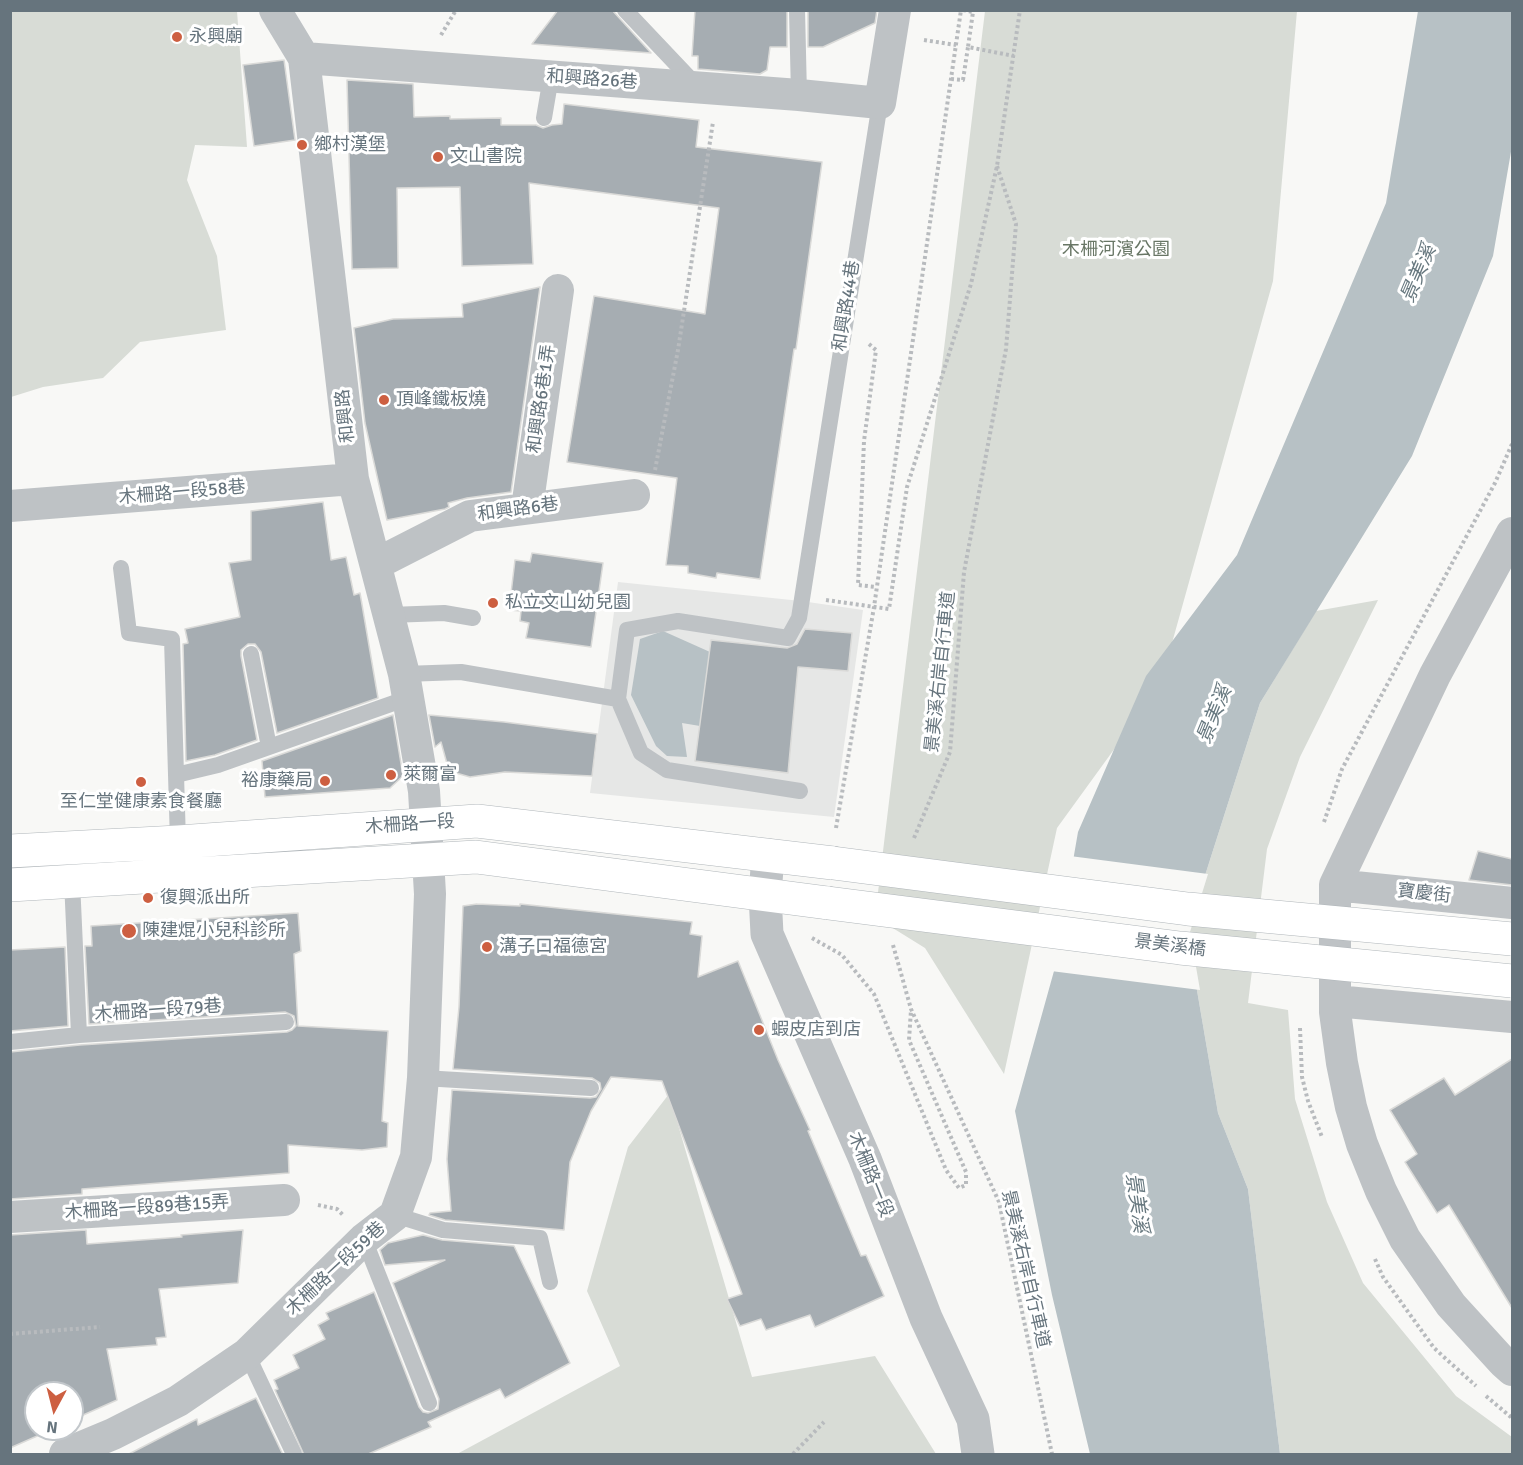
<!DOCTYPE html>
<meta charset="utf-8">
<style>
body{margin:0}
#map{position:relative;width:1523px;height:1465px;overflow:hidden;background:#f8f8f6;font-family:Signika,sans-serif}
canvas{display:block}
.frame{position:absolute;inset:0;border:12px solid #66747d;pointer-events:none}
.north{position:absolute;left:24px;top:1381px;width:60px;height:60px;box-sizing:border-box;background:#fff;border:2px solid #c2c7cb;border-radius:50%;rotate:187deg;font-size:16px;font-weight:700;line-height:24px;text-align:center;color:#66747d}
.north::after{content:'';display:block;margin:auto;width:21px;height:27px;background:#cd5f41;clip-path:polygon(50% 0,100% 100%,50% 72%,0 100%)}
</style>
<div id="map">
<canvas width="1523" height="1465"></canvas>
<div class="frame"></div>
<div class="north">N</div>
</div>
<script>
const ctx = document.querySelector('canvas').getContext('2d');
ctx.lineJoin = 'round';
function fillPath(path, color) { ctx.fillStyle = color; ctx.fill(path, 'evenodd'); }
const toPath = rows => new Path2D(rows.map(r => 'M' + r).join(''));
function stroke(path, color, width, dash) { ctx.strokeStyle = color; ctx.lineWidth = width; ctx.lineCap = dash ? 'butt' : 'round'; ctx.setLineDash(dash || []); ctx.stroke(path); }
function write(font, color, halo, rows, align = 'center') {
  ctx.font = font + ' Signika,"Noto Sans TC",sans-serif'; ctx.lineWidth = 6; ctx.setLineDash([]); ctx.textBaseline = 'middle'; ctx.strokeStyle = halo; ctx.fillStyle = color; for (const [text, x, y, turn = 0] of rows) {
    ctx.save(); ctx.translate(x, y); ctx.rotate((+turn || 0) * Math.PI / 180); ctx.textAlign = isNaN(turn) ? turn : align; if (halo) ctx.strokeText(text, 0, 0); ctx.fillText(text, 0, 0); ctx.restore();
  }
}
const built = toPath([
 [618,582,801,601,863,610,834,817,590,793]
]);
const green = toPath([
 [11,10,237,11,247,147,195,145,187,180,217,256,226,330,140,342,103,378,43,387,11,397],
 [985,11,1297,11,1273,281,1160,686,1057,828,1004,1074,925,948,875,917],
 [1378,600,1300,757,1267,849,1248,1003,1288,1010,1295,1099,1327,1202,1363,1283,1456,1396,1512,1437,1512,1454,1280,1454,1248,1189,1218,1113,1187,932,1260,703,1316,611],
 [669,1094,752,1377,875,1356,936,1454,457,1454,620,1366,587,1291,628,1147]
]);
const water = toPath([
 [1418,11,1512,11,1512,146,1493,256,1412,456,1260,703,1187,932,1218,1113,1248,1189,1280,1454,1090,1454,1052,1295,1015,1111,1054,971,1078,832,1146,676,1237,555,1386,203],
 [663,631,710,652,700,726,682,723,687,757,667,756,656,746,631,695,640,639]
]);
const pier = toPath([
 [1070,856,1208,874,1190,932,1200,990,1051,971]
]);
const building = toPath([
 [558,10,612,10,651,53,532,44,558,10],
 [695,10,787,10,787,47,770,47,767,70,760,74,698,69,698,56,692,56,695,10],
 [808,10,877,10,875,23,823,47,808,47,808,10],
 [284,60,295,140,254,146,243,65,284,60],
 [347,80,413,84,414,117,450,116,450,119,501,118,501,125,536,125,543,128,552,125,562,124,564,104,699,120,696,147,822,162,796,349,794,349,760,579,717,573,716,578,688,573,688,566,666,565,677,478,567,462,594,296,705,314,719,208,529,183,533,264,462,266,460,187,397,188,398,268,352,269,347,80],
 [540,287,511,492,467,498,448,503,449,507,445,509,387,520,365,423,354,328,393,319,463,317,462,304,540,287],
 [323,502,331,560,346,557,354,595,360,593,378,698,277,733,261,652,255,644,248,644,241,650,241,656,257,740,215,755,186,761,183,644,188,643,185,629,240,617,229,563,251,560,251,511,323,502],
 [532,553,603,563,591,647,526,638,529,623,520,621,521,611,509,610,515,560,530,562,532,553],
 [805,629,852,633,848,671,798,667,788,773,695,761,711,640,787,648,797,644,805,629],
 [393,715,403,776,390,788,265,797,262,761,393,715],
 [429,715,504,722,597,734,592,776,505,772,470,777,449,771,441,742,435,747,429,715],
 [1478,851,1512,859,1512,885,1469,880,1478,851],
 [477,904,520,906,520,904,692,922,690,934,702,936,698,977,738,961,778,1060,810,1130,808,1131,861,1256,866,1255,884,1296,815,1327,810,1315,766,1330,761,1319,740,1326,727,1299,742,1294,662,1081,611,1077,591,1111,570,1162,564,1230,445,1220,429,1215,430,1213,451,1211,447,1159,452,1090,590,1098,596,1097,601,1089,600,1083,592,1078,453,1069,459,1007,463,906,477,904],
 [298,913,301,951,294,954,298,1026,388,1031,382,1121,388,1123,387,1147,362,1150,288,1145,289,1173,82,1189,82,1194,10,1199,10,1052,80,1045,287,1032,292,1030,296,1026,294,1016,285,1012,89,1024,85,946,92,946,91,926,298,913],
 [65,947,68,1026,10,1031,10,950,65,947],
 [1512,1059,1512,1308,1449,1205,1437,1213,1405,1162,1417,1154,1390,1110,1444,1078,1455,1095,1512,1059],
 [86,1230,87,1244,182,1237,181,1235,243,1230,238,1283,159,1289,166,1337,156,1338,157,1345,107,1349,117,1400,72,1420,72,1393,36,1393,36,1429,53,1429,10,1448,10,1235,86,1230],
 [423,1235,442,1240,514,1246,570,1363,505,1398,500,1389,428,1422,431,1427,366,1455,304,1455,275,1390,278,1389,274,1380,299,1368,293,1355,325,1339,318,1325,329,1319,326,1313,374,1292,419,1407,423,1412,428,1413,438,1409,439,1399,393,1283,445,1260,385,1265,380,1250,388,1243,423,1235],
 [256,1398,283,1455,127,1455,197,1419,198,1425,256,1398]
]);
const path = toPath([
 [963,10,973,12,968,47],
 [441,35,456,10],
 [924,40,956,45],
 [951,79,963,80,968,47,1014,56],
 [869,344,876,350,864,441,858,585,876,587],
 [655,470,678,350,713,122],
 [826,600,889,609,907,487,971,284,997,166,1020,10],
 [1324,822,1342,769,1495,483,1512,444],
 [836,828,874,607,961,10],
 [914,838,950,752,964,572,1006,349,1016,224,997,166],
 [812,938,842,955,874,994,946,1170,959,1188,966,1185,966,1172,909,1040,911,1010],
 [893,945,911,1009,999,1202,1052,1454],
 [1300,1028,1302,1077,1308,1101,1322,1137],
 [318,1205,337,1209,343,1215],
 [1375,1259,1383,1277,1434,1348,1476,1386],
 [10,1334,100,1327],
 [1486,1396,1512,1418],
 [793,1454,824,1422]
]);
const service = toPath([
 [625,10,696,85],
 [797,10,799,95],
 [544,118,551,77],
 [121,568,129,633,172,639,178,842],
 [390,615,444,613,473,618],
 [251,654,269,747],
 [404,674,461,672,618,699],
 [176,775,218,765,408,698],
 [800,791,667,770,641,753,618,699,627,630,678,621,788,638,799,618,880,103],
 [72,881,79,1035,286,1022],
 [10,1042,79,1035],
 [423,1078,591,1088],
 [395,1215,443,1230,540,1238,550,1282],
 [364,1239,429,1403],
 [247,1354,294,1454]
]);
const minor = toPath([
 [304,58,799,95,880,103,895,10],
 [10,506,353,479],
 [527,508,558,290],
 [1512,533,1435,675,1335,885,1335,1012,1342,1063,1351,1107,1362,1144,1381,1191,1405,1239,1451,1305,1503,1362,1512,1370],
 [376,564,470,516,634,495],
 [1335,885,1512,903],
 [1335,1001,1512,1017],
 [10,1217,284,1200],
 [65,1454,113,1434,178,1401,247,1354,364,1239,395,1215,416,1157,423,1078,430,894,424,791,404,674,353,479,304,58,275,10]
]);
const tertiary = toPath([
 [768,855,765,895,767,934,865,1159,926,1318,973,1419,978,1454]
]);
const secondary = toPath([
 [10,851,178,842,477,821,833,863],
 [10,885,476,857,828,903]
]);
const secondaryBridge = toPath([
 [833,863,1188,909,1512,939],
 [828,903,1180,948,1512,981]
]);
const markers = [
 [177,37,6,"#cd5f41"],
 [302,145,6,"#cd5f41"],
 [438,157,6,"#cd5f41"],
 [384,400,6,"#cd5f41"],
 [493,603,6,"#cd5f41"],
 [391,775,6,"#cd5f41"],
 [325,781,6,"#cd5f41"],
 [141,782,6,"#cd5f41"],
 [148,898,6,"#cd5f41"],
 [129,931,8,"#cd5f41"],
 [487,947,6,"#cd5f41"],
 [759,1030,6,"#cd5f41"]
];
const poiNames = [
 ["永興廟",189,37],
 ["鄉村漢堡",314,145],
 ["文山書院",450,157],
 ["頂峰鐵板燒",396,400],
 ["私立文山幼兒園",505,603],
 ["萊爾富",403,775],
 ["裕康藥局",313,781,"right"],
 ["至仁堂健康素食餐廳",141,802,"center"],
 ["復興派出所",160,898],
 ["陳建焜小兒科診所",142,931],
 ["溝子口福德宮",499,947],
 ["蝦皮店到店",771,1030]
];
const streetNames = [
 ["和興路26巷",592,80,4],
 ["和興路44巷",847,306,-81],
 ["和興路6巷1弄",542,399,-82],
 ["和興路",346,416,-96],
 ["木柵路一段58巷",182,493,-5],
 ["和興路6巷",518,510,-8],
 ["景美溪右岸自行車道",941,672,-84],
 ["木柵路一段",410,825,-4],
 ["寶慶街",1424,894,6],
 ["景美溪橋",1170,946,7],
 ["木柵路一段79巷",158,1011,-4],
 ["木柵路一段",870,1175,68],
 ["木柵路一段89巷15弄",147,1208,-4],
 ["木柵路一段59巷",336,1269,-43],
 ["景美溪右岸自行車道",1025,1269,77]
];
const parkNames = [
 ["木柵河濱公園",1116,250]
];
const waterNames = [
 ["景美溪",1419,274,-67],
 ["景美溪",1215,715,-68],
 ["景美溪",1136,1203,82]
];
fillPath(built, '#e6e7e6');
fillPath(green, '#d8dcd6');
fillPath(water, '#b7c1c5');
fillPath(pier, '#f8f8f6');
fillPath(building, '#a6adb2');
stroke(building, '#dadad8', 1.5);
stroke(secondary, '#b0b6ba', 34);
stroke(path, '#b8bbbe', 4, [3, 3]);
stroke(service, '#bec2c5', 16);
stroke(minor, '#bec2c5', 32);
stroke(tertiary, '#bec2c5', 33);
stroke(secondary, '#fff', 33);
stroke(secondaryBridge, '#b0b6ba', 34, []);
stroke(secondaryBridge, '#fff', 33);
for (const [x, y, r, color] of markers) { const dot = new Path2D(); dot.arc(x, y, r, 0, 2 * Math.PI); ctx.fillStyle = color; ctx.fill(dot); stroke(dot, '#fff', 2); }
write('18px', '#66747d', '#fff', poiNames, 'left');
write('18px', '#66747d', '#fff', streetNames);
write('18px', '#687665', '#fff', parkNames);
write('italic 20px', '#67787f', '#fff', waterNames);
</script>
